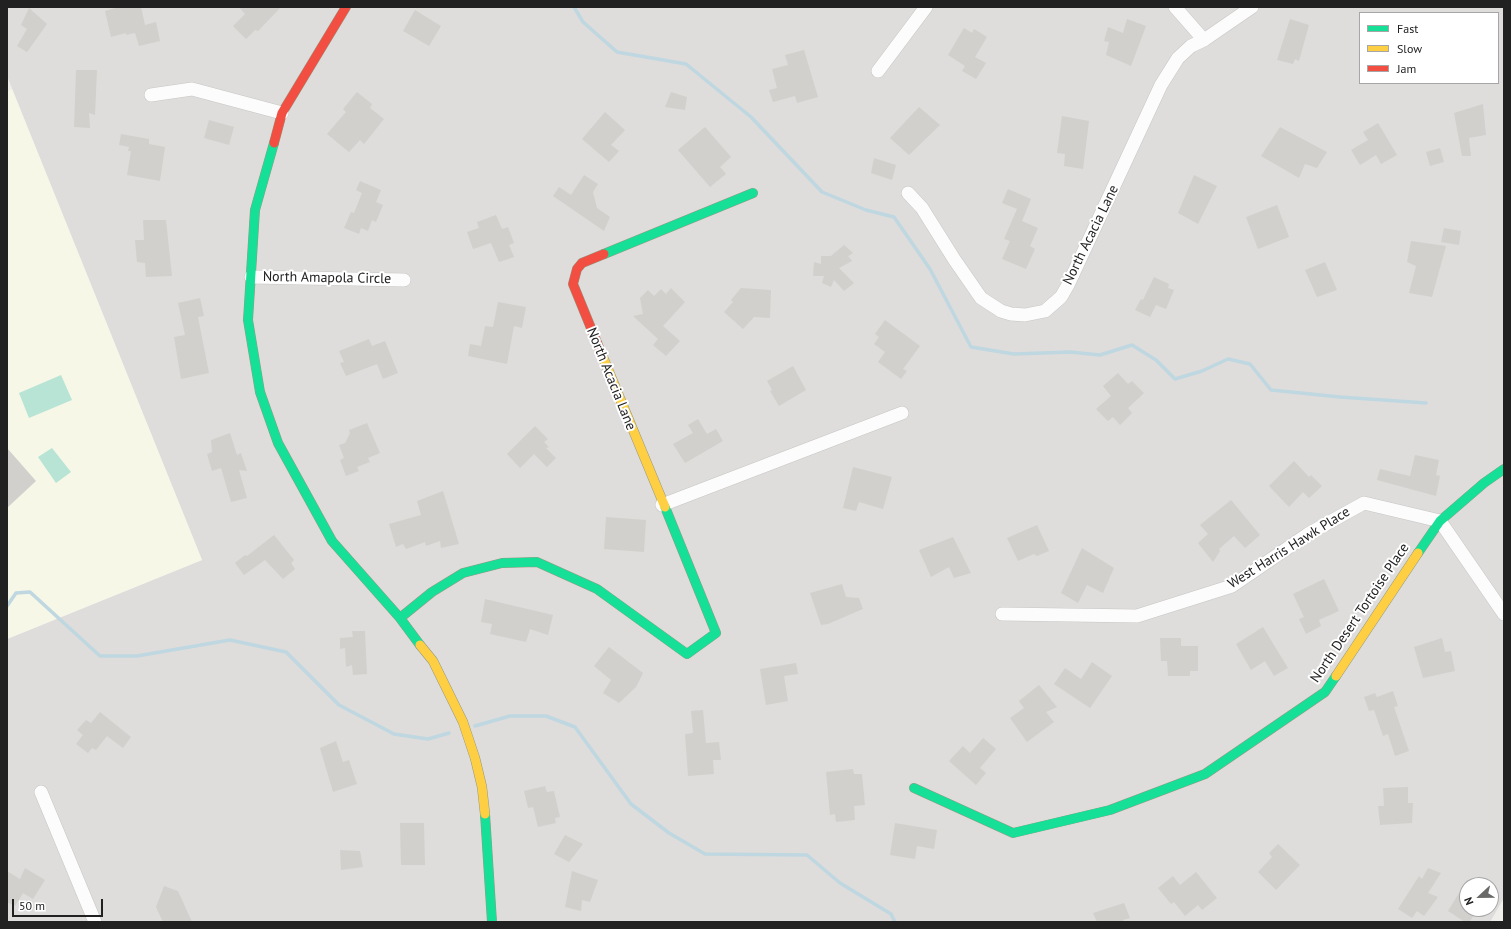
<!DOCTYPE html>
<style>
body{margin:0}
#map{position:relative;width:1511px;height:929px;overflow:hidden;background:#efeeea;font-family:"PT Sans",sans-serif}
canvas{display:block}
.frame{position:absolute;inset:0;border:8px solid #212121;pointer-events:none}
.legend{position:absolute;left:1359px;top:12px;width:140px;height:72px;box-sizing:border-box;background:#fff;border:1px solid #a6a6a6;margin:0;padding:5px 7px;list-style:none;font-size:12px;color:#212121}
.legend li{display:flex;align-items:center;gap:8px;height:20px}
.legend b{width:20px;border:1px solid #a6a6a6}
.north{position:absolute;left:1459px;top:877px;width:40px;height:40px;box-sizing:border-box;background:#fff;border:1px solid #a6a6a6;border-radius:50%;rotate:248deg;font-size:11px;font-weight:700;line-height:16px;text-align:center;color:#212121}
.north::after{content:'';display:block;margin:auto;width:14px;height:18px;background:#696967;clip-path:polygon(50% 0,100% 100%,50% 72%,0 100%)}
.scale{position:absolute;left:12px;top:899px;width:91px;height:18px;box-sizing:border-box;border:2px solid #212121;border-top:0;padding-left:5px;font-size:12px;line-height:14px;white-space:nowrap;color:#212121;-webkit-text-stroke:3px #fff;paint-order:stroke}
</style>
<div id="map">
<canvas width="1511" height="929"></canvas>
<div class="frame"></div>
<ul class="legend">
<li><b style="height:5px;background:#16e098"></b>Fast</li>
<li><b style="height:5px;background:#ffcf43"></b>Slow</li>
<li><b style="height:5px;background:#f24e42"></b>Jam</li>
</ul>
<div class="north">N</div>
<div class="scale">50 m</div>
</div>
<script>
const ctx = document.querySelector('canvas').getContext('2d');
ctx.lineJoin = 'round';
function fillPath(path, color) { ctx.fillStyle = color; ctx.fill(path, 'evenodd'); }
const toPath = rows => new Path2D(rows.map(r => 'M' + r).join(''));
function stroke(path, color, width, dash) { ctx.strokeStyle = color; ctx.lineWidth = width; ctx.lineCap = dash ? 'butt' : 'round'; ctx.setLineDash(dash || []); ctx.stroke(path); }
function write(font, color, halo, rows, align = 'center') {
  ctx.font = font + ' "PT Sans",sans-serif'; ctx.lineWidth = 4; ctx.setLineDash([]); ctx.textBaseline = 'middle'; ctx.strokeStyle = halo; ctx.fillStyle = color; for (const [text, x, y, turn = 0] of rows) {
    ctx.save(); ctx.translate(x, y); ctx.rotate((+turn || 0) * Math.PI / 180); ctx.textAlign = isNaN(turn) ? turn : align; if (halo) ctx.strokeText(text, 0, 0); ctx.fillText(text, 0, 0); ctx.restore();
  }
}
const residential = toPath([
 [7,7,1504,7,1504,898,1490,922,7,922,7,639,202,560,7,76],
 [1360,13,1498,13,1498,83,1360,83],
 [1467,885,1491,885,1491,909,1467,909]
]);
const education = toPath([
 [12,89,202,560,7,639,7,92]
]);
const pitch = toPath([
 [61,375,72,400,29,418,19,393],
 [52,448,71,472,56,483,38,457]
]);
const stream = toPath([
 [574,7,583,22,617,52,686,64,751,117,822,192,866,210,894,217,930,269,971,347,1014,354,1070,352,1100,355,1132,345,1156,360,1175,379,1202,371,1228,359,1250,364,1271,390,1340,397,1426,403],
 [7,606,16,593,30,592,100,656,137,656,230,640,286,652,339,705,394,734,428,739,449,733],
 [475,726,510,716,546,716,575,727,631,804,669,833,705,854,807,855,840,883,891,914,895,922]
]);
const building = toPath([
 [119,7,141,7,145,25,156,22,160,41,139,46,135,33,126,35,126,33,111,37,105,11],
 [239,7,281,7,258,31,255,30,246,39,233,26,245,14],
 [29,8,47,24,27,52,17,46,27,29,21,25],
 [415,10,441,26,429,46,403,31],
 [1127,19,1146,26,1131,66,1106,55,1109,42,1104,41,1108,27,1123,33],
 [1290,19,1309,25,1299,61,1295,59,1293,64,1277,60],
 [964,28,972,33,974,29,987,37,975,57,986,63,976,79,962,71,965,66,948,55],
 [804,50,818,97,797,103,795,96,773,102,769,90,777,88,772,69,788,65,785,55],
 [76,70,97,70,95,115,89,113,90,128,74,127],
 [357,92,372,104,370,108,384,119,364,144,360,140,349,152,327,134,346,112,343,109],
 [671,92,687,97,685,110,665,107],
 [1483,104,1486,135,1469,138,1471,156,1462,156,1454,113],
 [919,107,940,125,909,155,890,138],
 [605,112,625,130,611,145,619,151,609,162,582,139],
 [1062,116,1089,121,1083,169,1064,166,1065,154,1057,153],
 [209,120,234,127,229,145,204,138],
 [1378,123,1397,155,1381,164,1376,155,1360,165,1351,150,1368,140,1363,132],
 [705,127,731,157,720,167,726,174,710,187,678,150],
 [1280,127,1327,152,1317,168,1305,164,1299,178,1261,156],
 [121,134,149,139,149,144,165,147,160,181,127,175,131,151,128,151,129,147,119,145],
 [1440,148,1444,162,1430,166,1426,152],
 [874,158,896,165,892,180,871,173],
 [584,175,598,184,593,192,597,208,610,217,604,231,553,196,559,187,571,195],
 [1194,175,1217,186,1198,224,1178,213],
 [360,181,381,190,376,202,383,205,376,222,372,220,368,231,361,228,359,234,344,228,351,212,354,213,362,193,356,190],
 [1008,189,1031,199,1022,221,1038,228,1030,246,1035,249,1026,269,1002,259,1010,241,1004,239,1017,209,1002,203],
 [1277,205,1289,237,1258,249,1246,217],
 [496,215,502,229,508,227,514,243,509,245,514,257,499,262,491,243,473,249,467,232,479,228,477,222],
 [143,220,166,220,172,276,146,277,145,263,137,262,135,240,144,240],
 [1444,228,1461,231,1459,245,1441,242],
 [1411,241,1446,246,1432,297,1409,293,1416,266,1407,262],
 [844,245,853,253,848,256,852,261,839,268,854,283,844,291,834,280,831,287,822,283,824,276,813,276,814,262,821,264,821,256,831,256],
 [1325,262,1337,290,1317,297,1305,270],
 [1154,277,1169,284,1168,288,1174,290,1166,309,1156,305,1150,317,1135,310,1141,299,1143,300],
 [671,288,685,302,663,326,680,341,666,356,653,345,658,339,633,316,643,314,640,298,648,290,654,296,661,289,666,294],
 [741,288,771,290,770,318,754,317,743,329,724,312,733,302,731,300],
 [200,298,204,316,198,317,209,373,181,379,174,337,185,335,178,303],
 [498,302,526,307,522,328,514,326,507,364,468,356,470,344,481,346,485,326,493,327],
 [885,320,920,346,903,369,907,371,901,379,878,362,885,352,874,344,879,337,875,334],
 [369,339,372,346,385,341,398,373,383,379,377,364,346,376,340,363,344,362,339,351],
 [793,366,806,390,779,406,770,391,772,390,767,381],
 [1118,373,1128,384,1132,381,1144,393,1128,408,1132,413,1120,425,1113,417,1108,421,1096,409,1111,396,1103,386],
 [698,419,707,434,716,429,723,441,685,463,673,444,693,433,688,425],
 [367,423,380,453,368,458,370,462,357,467,359,471,346,476,340,460,344,458,339,445,345,443,350,433,349,430],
 [535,426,548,439,544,442,549,447,546,448,556,458,547,467,534,454,520,468,507,454],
 [230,433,237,455,241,453,247,471,239,470,247,498,231,502,221,468,212,471,207,454,212,452,211,440],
 [7,448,36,481,7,508],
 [1415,455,1439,460,1436,475,1440,476,1436,496,1377,480,1380,469,1410,476],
 [1294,461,1309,477,1311,475,1322,486,1309,498,1303,492,1289,507,1269,486],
 [853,467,892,477,883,509,859,502,856,511,843,508],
 [443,491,459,544,441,548,440,541,426,546,425,542,406,549,403,544,396,547,389,524,421,515,417,501],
 [1231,500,1260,535,1245,548,1234,536,1219,549,1220,551,1213,562,1198,543,1208,534,1200,525],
 [606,517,646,520,644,552,604,549],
 [1037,525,1049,551,1037,556,1034,554,1018,561,1007,538],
 [274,535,294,560,291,563,295,569,283,579,265,560,244,575,235,563,245,555,247,556],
 [953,537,971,573,954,578,949,567,931,577,919,550],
 [1082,548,1114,568,1103,593,1087,585,1078,603,1061,593],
 [1324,579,1339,611,1319,620,1321,626,1306,634,1299,619,1304,617,1293,594],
 [842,584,846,597,859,598,863,609,828,624,821,625,810,593],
 [485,599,553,615,548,635,530,629,526,642,490,634,492,624,481,622],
 [1263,627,1288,668,1274,676,1265,661,1251,670,1236,644],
 [352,631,365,631,367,674,353,675,352,665,346,667,345,648,340,649,340,638,353,637],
 [1160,638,1181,638,1181,646,1198,646,1198,671,1190,671,1190,676,1168,676,1167,661,1161,661],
 [1442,638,1445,652,1451,651,1455,671,1423,678,1414,647],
 [609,647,643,673,636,687,619,703,603,693,611,680,594,666],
 [1092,662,1112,676,1090,708,1054,684,1065,668,1081,679],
 [796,663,798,674,784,676,788,701,766,705,760,669],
 [1039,685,1057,707,1046,712,1054,722,1027,742,1010,718,1024,708,1019,701],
 [1393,691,1398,706,1394,707,1409,751,1395,756,1388,734,1383,736,1374,710,1369,711,1364,697,1375,693,1377,697],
 [703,710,706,743,719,742,721,760,713,760,714,774,688,776,685,734,693,733,691,711],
 [100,712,131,737,123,748,107,736,96,750,92,748,88,753,76,744,83,735,77,730,86,720,91,723],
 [983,738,996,749,980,768,986,773,976,785,949,761,963,746,970,753],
 [336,741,343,762,349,760,357,784,333,792,320,748],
 [853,769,854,774,862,774,865,805,854,806,855,820,836,822,835,814,830,815,826,772],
 [545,786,547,792,554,791,560,817,555,818,556,823,538,827,533,807,528,808,524,791],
 [1408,787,1408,803,1413,803,1412,823,1380,825,1378,806,1384,806,1383,788],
 [400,823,424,823,425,865,401,865],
 [895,823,937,830,934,849,917,846,915,859,890,855],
 [565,835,583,844,569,862,554,854],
 [1278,844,1300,865,1276,890,1258,872,1272,857,1269,853],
 [340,850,360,851,363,867,341,870],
 [25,868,45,880,33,899,23,893,15,906,7,902,7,871,20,879],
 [1428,868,1441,873,1428,893,1438,897,1424,916,1417,911,1412,918,1398,909,1419,876,1422,879],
 [572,871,598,880,590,902,582,900,581,911,565,907],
 [1196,872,1217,898,1202,910,1198,905,1185,916,1174,902,1171,904,1158,888,1173,876,1180,885],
 [1467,880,1467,909,1479,909,1469,922,1465,922,1448,911],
 [164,886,178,891,192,922,163,922,156,907],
 [1124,903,1130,918,1123,920,1124,922,1097,922,1093,913]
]);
const street = toPath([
 [1175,7,1204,40],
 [878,71,926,7],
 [151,95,192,89,282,113],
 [908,193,922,208,954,259,981,298,1001,311,1011,314,1025,315,1045,311,1061,297,1068,285,1161,85,1178,58,1191,46,1204,40,1252,7],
 [251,277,404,280],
 [662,505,902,413],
 [1002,614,1137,616,1232,586,1308,534,1364,503,1440,521,1504,614],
 [41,792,95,922]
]);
const fast = toPath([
 [274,143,255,210,248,320,260,392,278,443,332,541,400,618,420,645],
 [604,254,753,193],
 [1418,553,1440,521,1484,483,1504,469],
 [400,618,432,592,463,573,502,563,537,562,597,589,687,654,716,633,665,507],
 [914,788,1013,833,1110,810,1205,774,1325,692,1336,676],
 [485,814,492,922]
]);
const slow = toPath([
 [602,355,665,507],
 [420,645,433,661,463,722,475,758,482,787,485,814],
 [1336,676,1418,553]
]);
const jam = toPath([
 [274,143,282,113,346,7],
 [602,355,573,284,577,269,582,263,604,254]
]);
const streetNames = [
 ["North Acacia Lane",1091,235,-64],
 ["North Amapola Circle",327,278,1],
 ["North Acacia Lane",611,379,68],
 ["West Harris Hawk Place",1289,548,-32],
 ["North Desert Tortoise Place",1360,613,-56]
];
fillPath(residential, '#dedddb');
fillPath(education, '#f6f7e7');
fillPath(pitch, '#b7e4d5');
stroke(stream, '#bfd7e0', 3.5);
fillPath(building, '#d2d0cd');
stroke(street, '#c6c6c4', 14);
stroke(fast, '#959982', 10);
stroke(slow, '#959982', 10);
stroke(jam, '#959982', 10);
stroke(street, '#fdfcfc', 13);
stroke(fast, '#16e098', 9);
stroke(slow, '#ffcf43', 9);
stroke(jam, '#f24e42', 9);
write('14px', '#212121', '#fff', streetNames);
</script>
